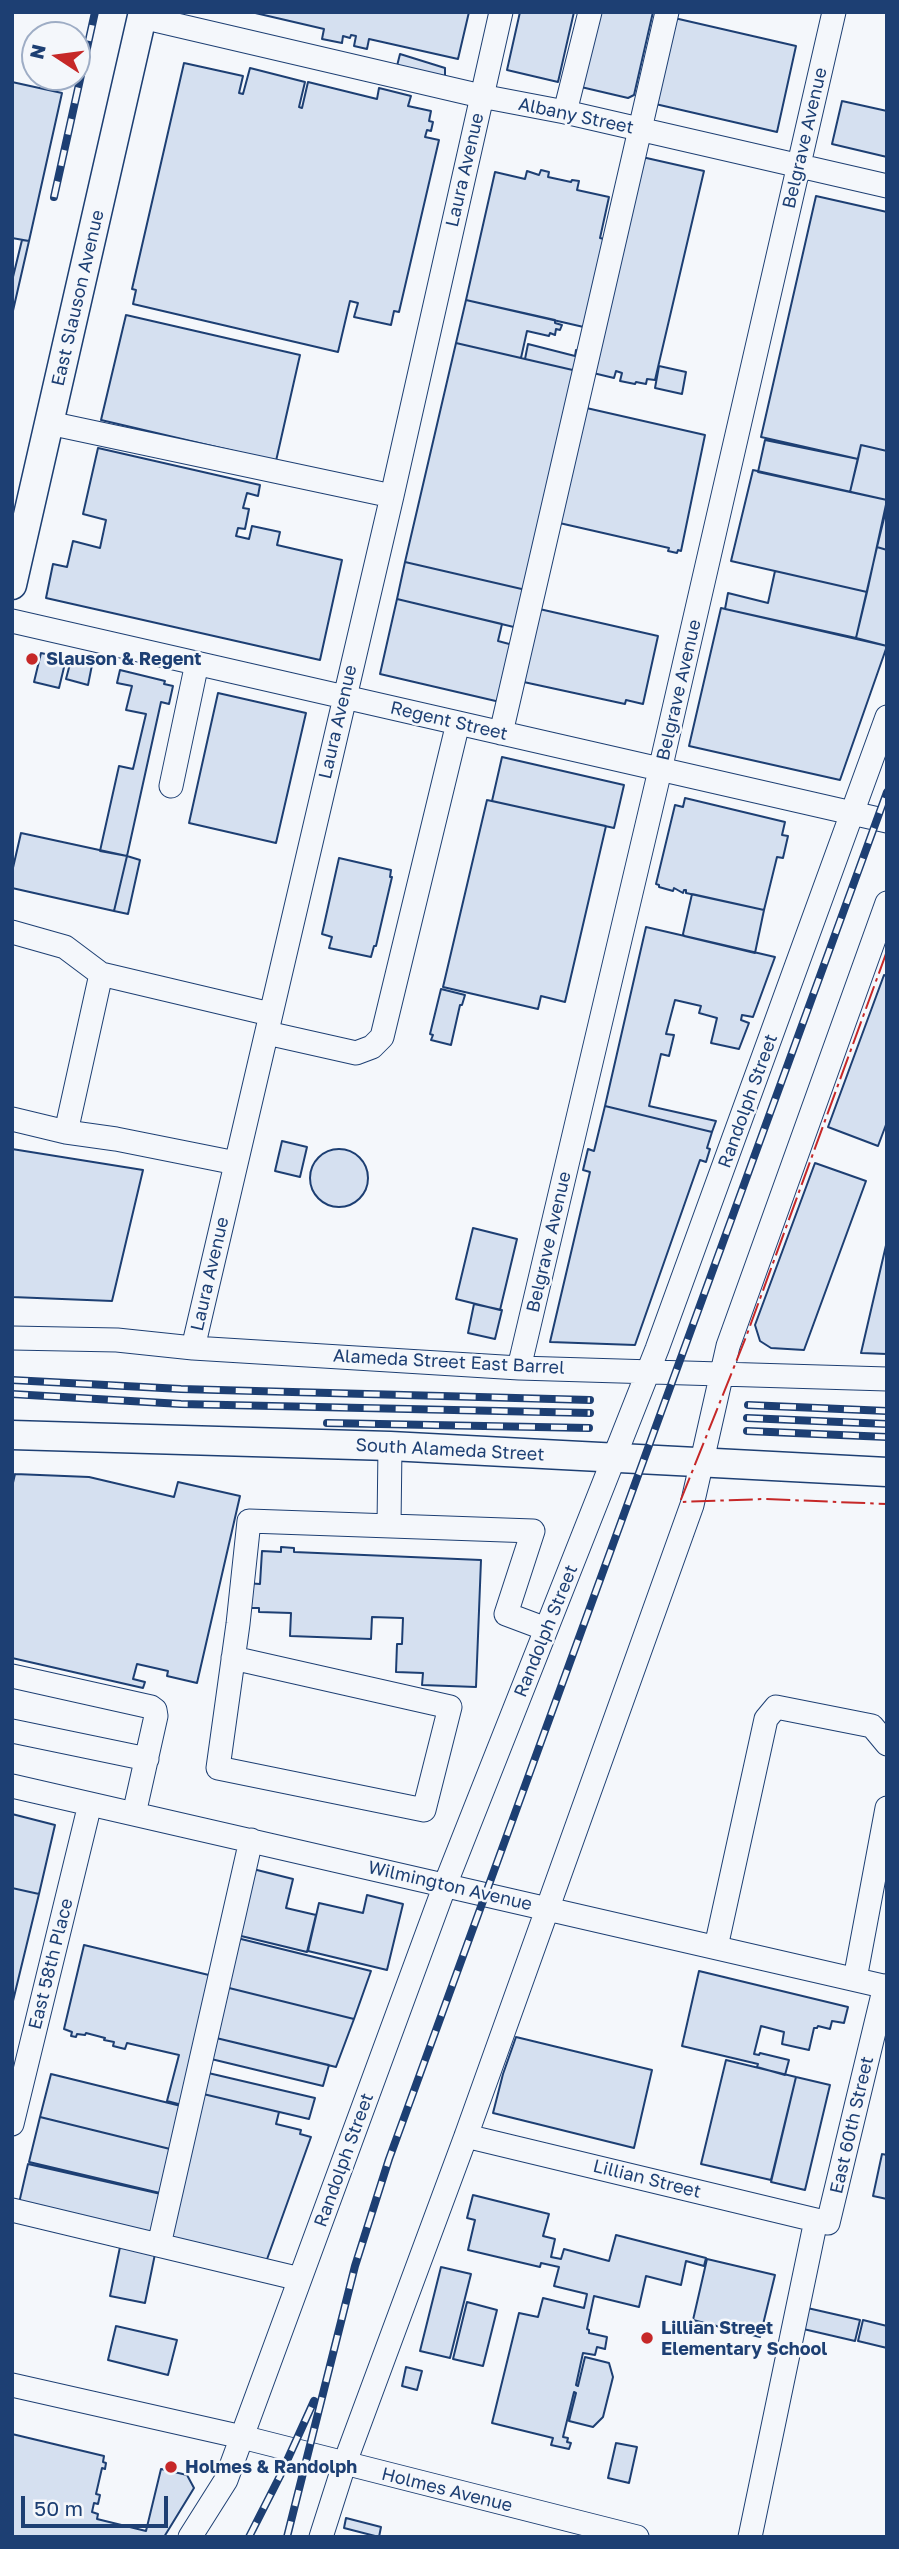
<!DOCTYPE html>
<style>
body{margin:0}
#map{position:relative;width:899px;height:2549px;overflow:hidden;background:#f4f7fb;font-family:"Golos Text",sans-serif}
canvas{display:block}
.frame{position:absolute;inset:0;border:14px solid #1d3f73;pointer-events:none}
.north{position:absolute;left:21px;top:21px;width:70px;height:70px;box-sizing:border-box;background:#f4f7fb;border:2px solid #9eadc5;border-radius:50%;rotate:283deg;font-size:19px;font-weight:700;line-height:28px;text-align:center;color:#1d3f73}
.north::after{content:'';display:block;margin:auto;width:24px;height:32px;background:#c62828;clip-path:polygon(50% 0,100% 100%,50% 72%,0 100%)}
.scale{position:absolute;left:21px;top:2496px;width:147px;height:32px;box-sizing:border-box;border:4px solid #1d3f73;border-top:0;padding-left:9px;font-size:21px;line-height:24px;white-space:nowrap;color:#1d3f73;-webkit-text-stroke:5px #f4f7fb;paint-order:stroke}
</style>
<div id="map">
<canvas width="899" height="2549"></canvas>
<div class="frame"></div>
<div class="north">N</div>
<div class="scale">50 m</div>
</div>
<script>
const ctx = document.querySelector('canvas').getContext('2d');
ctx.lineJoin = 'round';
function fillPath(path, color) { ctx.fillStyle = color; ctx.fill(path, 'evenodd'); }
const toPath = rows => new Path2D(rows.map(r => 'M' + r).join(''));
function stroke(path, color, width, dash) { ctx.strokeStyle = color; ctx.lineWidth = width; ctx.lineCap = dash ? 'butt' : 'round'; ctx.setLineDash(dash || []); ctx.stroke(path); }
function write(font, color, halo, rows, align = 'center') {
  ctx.font = font + ' "Golos Text",sans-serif'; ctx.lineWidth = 5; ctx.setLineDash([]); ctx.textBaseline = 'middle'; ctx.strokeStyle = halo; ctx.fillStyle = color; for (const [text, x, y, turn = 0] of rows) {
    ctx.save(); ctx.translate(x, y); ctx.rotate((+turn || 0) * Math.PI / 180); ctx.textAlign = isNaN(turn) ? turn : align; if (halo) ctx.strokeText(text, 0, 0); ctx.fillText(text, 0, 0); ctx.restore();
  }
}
const building = toPath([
 [251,12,469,12,458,59,369,39,367,49,354,46,356,36,351,35,350,38,343,36,342,43,322,39,324,29,251,12],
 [520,12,574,12,558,82,507,70,520,12],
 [598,12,653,12,634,95,628,98,581,87,598,12],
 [670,17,796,46,777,132,651,103,670,17],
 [400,54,445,68,445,77,397,66,400,54],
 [184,63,243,76,239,93,243,94,250,68,305,82,299,107,302,108,308,82,377,99,379,88,411,96,408,106,431,111,429,121,433,122,431,131,427,130,425,137,439,140,399,312,394,311,391,325,354,317,358,303,350,301,338,352,133,304,136,290,132,289,184,63],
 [12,82,62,93,29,241,12,238,12,82],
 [842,101,887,111,887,157,832,144,842,101],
 [642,157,704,171,655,380,647,379,646,384,636,382,635,384,620,381,622,373,616,371,614,378,593,373,642,157],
 [541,170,549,172,548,177,571,182,572,180,579,181,577,190,609,197,600,238,608,240,588,328,466,300,495,172,525,179,527,171,539,175,541,170],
 [816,196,887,212,887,451,861,445,858,459,761,437,816,196],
 [22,240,29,241,12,315,12,281,22,240],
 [466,300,555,320,555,323,562,325,560,330,556,329,555,335,550,333,549,336,527,331,521,358,456,343,466,300],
 [126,315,300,355,276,461,101,420,126,315],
 [456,343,577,371,526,590,405,562,456,343],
 [528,344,575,356,576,350,582,351,577,371,525,359,528,344],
 [659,366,686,372,682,394,655,388,659,366],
 [582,407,705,435,681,551,678,550,677,553,668,551,669,548,555,522,582,407],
 [765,440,858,459,850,492,758,472,765,440],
 [861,445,887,451,887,500,850,492,861,445],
 [98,448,260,485,258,496,247,493,243,508,249,509,245,529,238,528,236,536,249,539,252,526,280,532,277,545,342,560,320,660,46,598,53,564,67,567,73,541,100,548,106,520,83,514,98,448],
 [753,470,887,500,867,592,731,561,753,470],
 [887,506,887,550,877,547,887,506],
 [877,547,887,550,887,646,856,638,877,547],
 [405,562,526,590,518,628,397,599,405,562],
 [775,571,867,592,856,638,725,609,728,593,768,603,775,571],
 [397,599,502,624,498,641,513,645,500,702,380,674,397,599],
 [535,608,658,636,643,704,626,700,625,704,519,681,535,608],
 [721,608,887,646,840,780,689,746,721,608],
 [41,653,66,659,59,688,34,682,41,653],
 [71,660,92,665,88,685,66,679,71,660],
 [120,670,165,681,164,684,173,686,169,704,161,702,127,856,100,851,119,766,133,769,146,714,126,710,132,686,117,683,120,670],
 [218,693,306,713,276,843,189,823,218,693],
 [502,757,624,785,614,828,492,801,502,757],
 [685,798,785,822,782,835,788,836,783,858,777,857,764,910,686,893,686,890,684,890,683,893,674,888,673,891,659,887,659,885,656,884,675,805,683,807,685,798],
 [487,800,606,826,565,1002,541,996,538,1009,443,987,487,800],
 [21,833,127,856,114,911,12,888,12,872,21,833],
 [127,856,140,860,128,914,114,911,127,856],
 [339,858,391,870,390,877,392,877,376,946,374,946,371,957,329,948,332,937,322,934,339,858],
 [692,894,764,910,755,953,684,936,683,934,692,894],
 [646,927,775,957,753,1017,742,1015,741,1020,749,1023,739,1049,711,1043,717,1018,699,1013,701,1006,675,1000,666,1034,674,1035,669,1056,661,1054,649,1106,716,1121,712,1132,605,1106,646,927],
 [884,975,887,976,887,1122,878,1146,828,1127,884,975],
 [441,989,465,995,462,1005,460,1005,451,1045,431,1040,433,1035,430,1034,441,989],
 [605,1106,712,1132,707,1148,710,1149,706,1162,700,1160,635,1345,550,1342,590,1172,583,1170,588,1149,594,1151,605,1106],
 [282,1141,307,1147,300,1177,275,1171,282,1141],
 [12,1149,143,1170,112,1301,12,1297,12,1149],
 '310 1178a29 29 0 1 1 58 0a29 29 0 1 1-58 0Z',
 [815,1163,866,1181,804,1350,771,1348,760,1341,755,1325,815,1163],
 [473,1228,517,1239,500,1310,456,1299,473,1228],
 [887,1241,887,1354,861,1353,887,1241],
 [474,1304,502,1310,495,1339,468,1333,474,1304],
 [15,1474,89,1477,174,1497,178,1482,240,1496,197,1683,167,1676,168,1671,137,1664,133,1679,145,1682,143,1688,12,1658,12,1487,15,1474],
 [281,1547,294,1548,294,1552,481,1560,476,1687,422,1685,423,1673,396,1672,397,1644,402,1644,403,1618,372,1617,371,1639,290,1636,291,1613,259,1612,259,1608,244,1608,245,1583,260,1584,262,1551,281,1552,281,1547],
 [12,1814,55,1825,39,1894,12,1888,12,1814],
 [253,1869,293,1879,286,1908,316,1915,307,1952,237,1935,253,1869],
 [12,1888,39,1894,12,2005,12,1888],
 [367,1895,403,1904,387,1970,308,1951,319,1903,363,1913,367,1895],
 [237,1938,371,1971,354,2019,225,1987,237,1938],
 [84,1945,213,1976,182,2105,167,2101,179,2055,127,2043,125,2049,113,2046,114,2042,104,2040,105,2038,86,2033,85,2035,77,2034,76,2037,71,2036,72,2032,64,2029,84,1945],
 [699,1971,848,2007,844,2023,832,2021,830,2029,818,2026,817,2028,814,2028,809,2050,782,2044,784,2032,761,2026,754,2054,759,2055,760,2053,789,2060,785,2075,757,2067,758,2064,682,2046,699,1971],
 [225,1987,354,2019,336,2067,212,2037,225,1987],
 [212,2037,329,2065,323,2086,207,2058,212,2037],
 [516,2037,652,2070,634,2148,493,2113,503,2074,516,2037],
 [726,2060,796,2077,771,2180,701,2164,726,2060],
 [204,2072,315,2098,309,2119,199,2093,204,2072],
 [51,2074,181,2106,170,2149,40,2117,51,2074],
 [796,2077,830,2085,805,2190,771,2182,796,2077],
 [199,2093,279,2112,276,2124,301,2130,300,2134,311,2137,266,2262,168,2239,199,2093],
 [40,2117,170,2149,160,2193,29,2162,40,2117],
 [882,2154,887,2155,887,2199,873,2196,882,2154],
 [28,2164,161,2194,151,2237,19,2203,28,2164],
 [473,2195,549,2214,543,2236,555,2239,551,2257,561,2259,564,2249,609,2261,616,2235,706,2258,704,2266,686,2261,681,2285,646,2276,639,2307,594,2296,587,2329,589,2330,589,2333,607,2337,605,2349,597,2347,595,2355,583,2353,576,2385,578,2386,585,2357,609,2363,613,2377,603,2417,593,2427,569,2421,576,2393,574,2392,563,2437,568,2438,567,2442,571,2443,569,2449,551,2445,553,2438,492,2423,519,2313,538,2317,543,2298,584,2308,587,2294,554,2286,559,2267,541,2263,540,2267,468,2250,475,2220,467,2218,473,2195],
 [120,2247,155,2254,145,2303,110,2296,120,2247],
 [707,2259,775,2275,760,2337,693,2320,707,2259],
 [441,2267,471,2274,450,2358,420,2351,441,2267],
 [467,2302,497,2310,483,2366,453,2359,467,2302],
 [803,2307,860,2320,855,2341,799,2328,803,2307],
 [863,2320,887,2326,887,2348,858,2341,863,2320],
 [116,2326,177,2340,168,2375,108,2360,116,2326],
 [406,2367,422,2371,417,2390,402,2386,406,2367],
 [12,2434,104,2456,103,2462,106,2463,105,2469,102,2468,96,2494,100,2495,98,2504,94,2503,92,2512,98,2514,97,2519,146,2531,161,2469,187,2475,194,2488,164,2537,12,2537,12,2434],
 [616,2443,637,2447,629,2483,608,2478,616,2443],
 [346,2518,381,2527,379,2537,344,2528,346,2518]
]);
const minor = toPath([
 [142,17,481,96,565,112,887,186],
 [565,112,590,12],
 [49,423,392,496],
 [12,621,887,821],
 [501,733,667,12],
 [171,786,197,663],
 [12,932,65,947,101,974,66,1132],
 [101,974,270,1014],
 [267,1033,356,1053,372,1047,382,1037,458,723],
 [12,1119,66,1132,116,1139,236,1163],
 [12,1338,117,1340,193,1348,519,1368,887,1379],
 [193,1348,392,496,501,12],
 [519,1368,660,770,834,12],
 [389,1526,390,1446],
 [233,1658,450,1707,424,1810,218,1768,238,1624,249,1521,533,1531,506,1614,546,1629],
 [12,1676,151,1707,155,1710,156,1716,134,1814],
 [12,1731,147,1759],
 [12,1786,887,1987],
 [716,1947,766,1719,776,1707,872,1726,887,1744],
 [855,1979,887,1808],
 [12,2124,90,1804],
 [466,2136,828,2223,885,1986],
 [12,2210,300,2279],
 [159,2245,251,1840],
 [12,2385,242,2437,637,2537],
 [190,2537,226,2480,445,1885,657,1349,887,717],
 [321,2537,344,2465,466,2136,692,1505,728,1346,887,903],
 [750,2537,816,2220]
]);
const major = toPath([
 [12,585,143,12],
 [12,1435,390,1446,887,1472]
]);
const rail = toPath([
 [54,197,95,12],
 [12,1380,181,1389,590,1400],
 [12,1394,181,1404,590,1413],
 [748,1405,887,1411],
 [747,1418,887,1424],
 [327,1423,589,1428],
 [747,1431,887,1437],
 [249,2537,280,2476,314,2401],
 [287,2537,355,2266,389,2159,887,792]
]);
const power = toPath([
 [887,951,746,1337,680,1502,764,1499,887,1504]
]);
const markers = [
 [32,659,7,"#c62828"],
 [647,2338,7,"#c62828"],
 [171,2467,7,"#c62828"]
];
const streetNames = [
 ["Albany Street",576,116,12],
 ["Belgrave Avenue",805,138,-77],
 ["Laura Avenue",465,170,-77],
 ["East Slauson Avenue",78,298,-77],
 ["Belgrave Avenue",679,690,-77],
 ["Regent Street",449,721,13],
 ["Laura Avenue",338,722,-77],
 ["Randolph Street",748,1101,-70],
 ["Belgrave Avenue",549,1242,-77],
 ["Laura Avenue",210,1274,-77],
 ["Alameda Street East Barrel",449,1362,3],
 ["South Alameda Street",450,1450,3],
 ["Randolph Street",546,1631,-68],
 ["Wilmington Avenue",450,1886,13],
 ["East 58th Place",51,1964,-76],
 ["East 60th Street",852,2125,-77],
 ["Randolph Street",344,2160,-70],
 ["Lillian Street",647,2179,14],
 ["Holmes Avenue",447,2490,14]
];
const poiNames = [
 ["Slauson & Regent",46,659],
 ["Lillian Street",661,2328],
 ["Elementary School",661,2349],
 ["Holmes & Randolph",185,2467]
];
fillPath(building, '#d5e0f0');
stroke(building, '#1d3f73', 2);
stroke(minor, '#1d3f73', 25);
stroke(major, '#1d3f73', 31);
stroke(minor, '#f4f7fb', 23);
stroke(major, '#f4f7fb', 28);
stroke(rail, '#1d3f73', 8);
stroke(rail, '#f4f7fb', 5, [16]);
stroke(power, '#c62828', 2, [24, 5, 3.5, 5]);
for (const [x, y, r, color] of markers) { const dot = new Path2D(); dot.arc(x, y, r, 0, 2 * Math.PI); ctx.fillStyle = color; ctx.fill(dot); stroke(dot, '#f4f7fb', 2.5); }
write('18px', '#1d3f73', '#f4f7fb', streetNames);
write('bold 18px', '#1d3f73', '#f4f7fb', poiNames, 'left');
</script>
